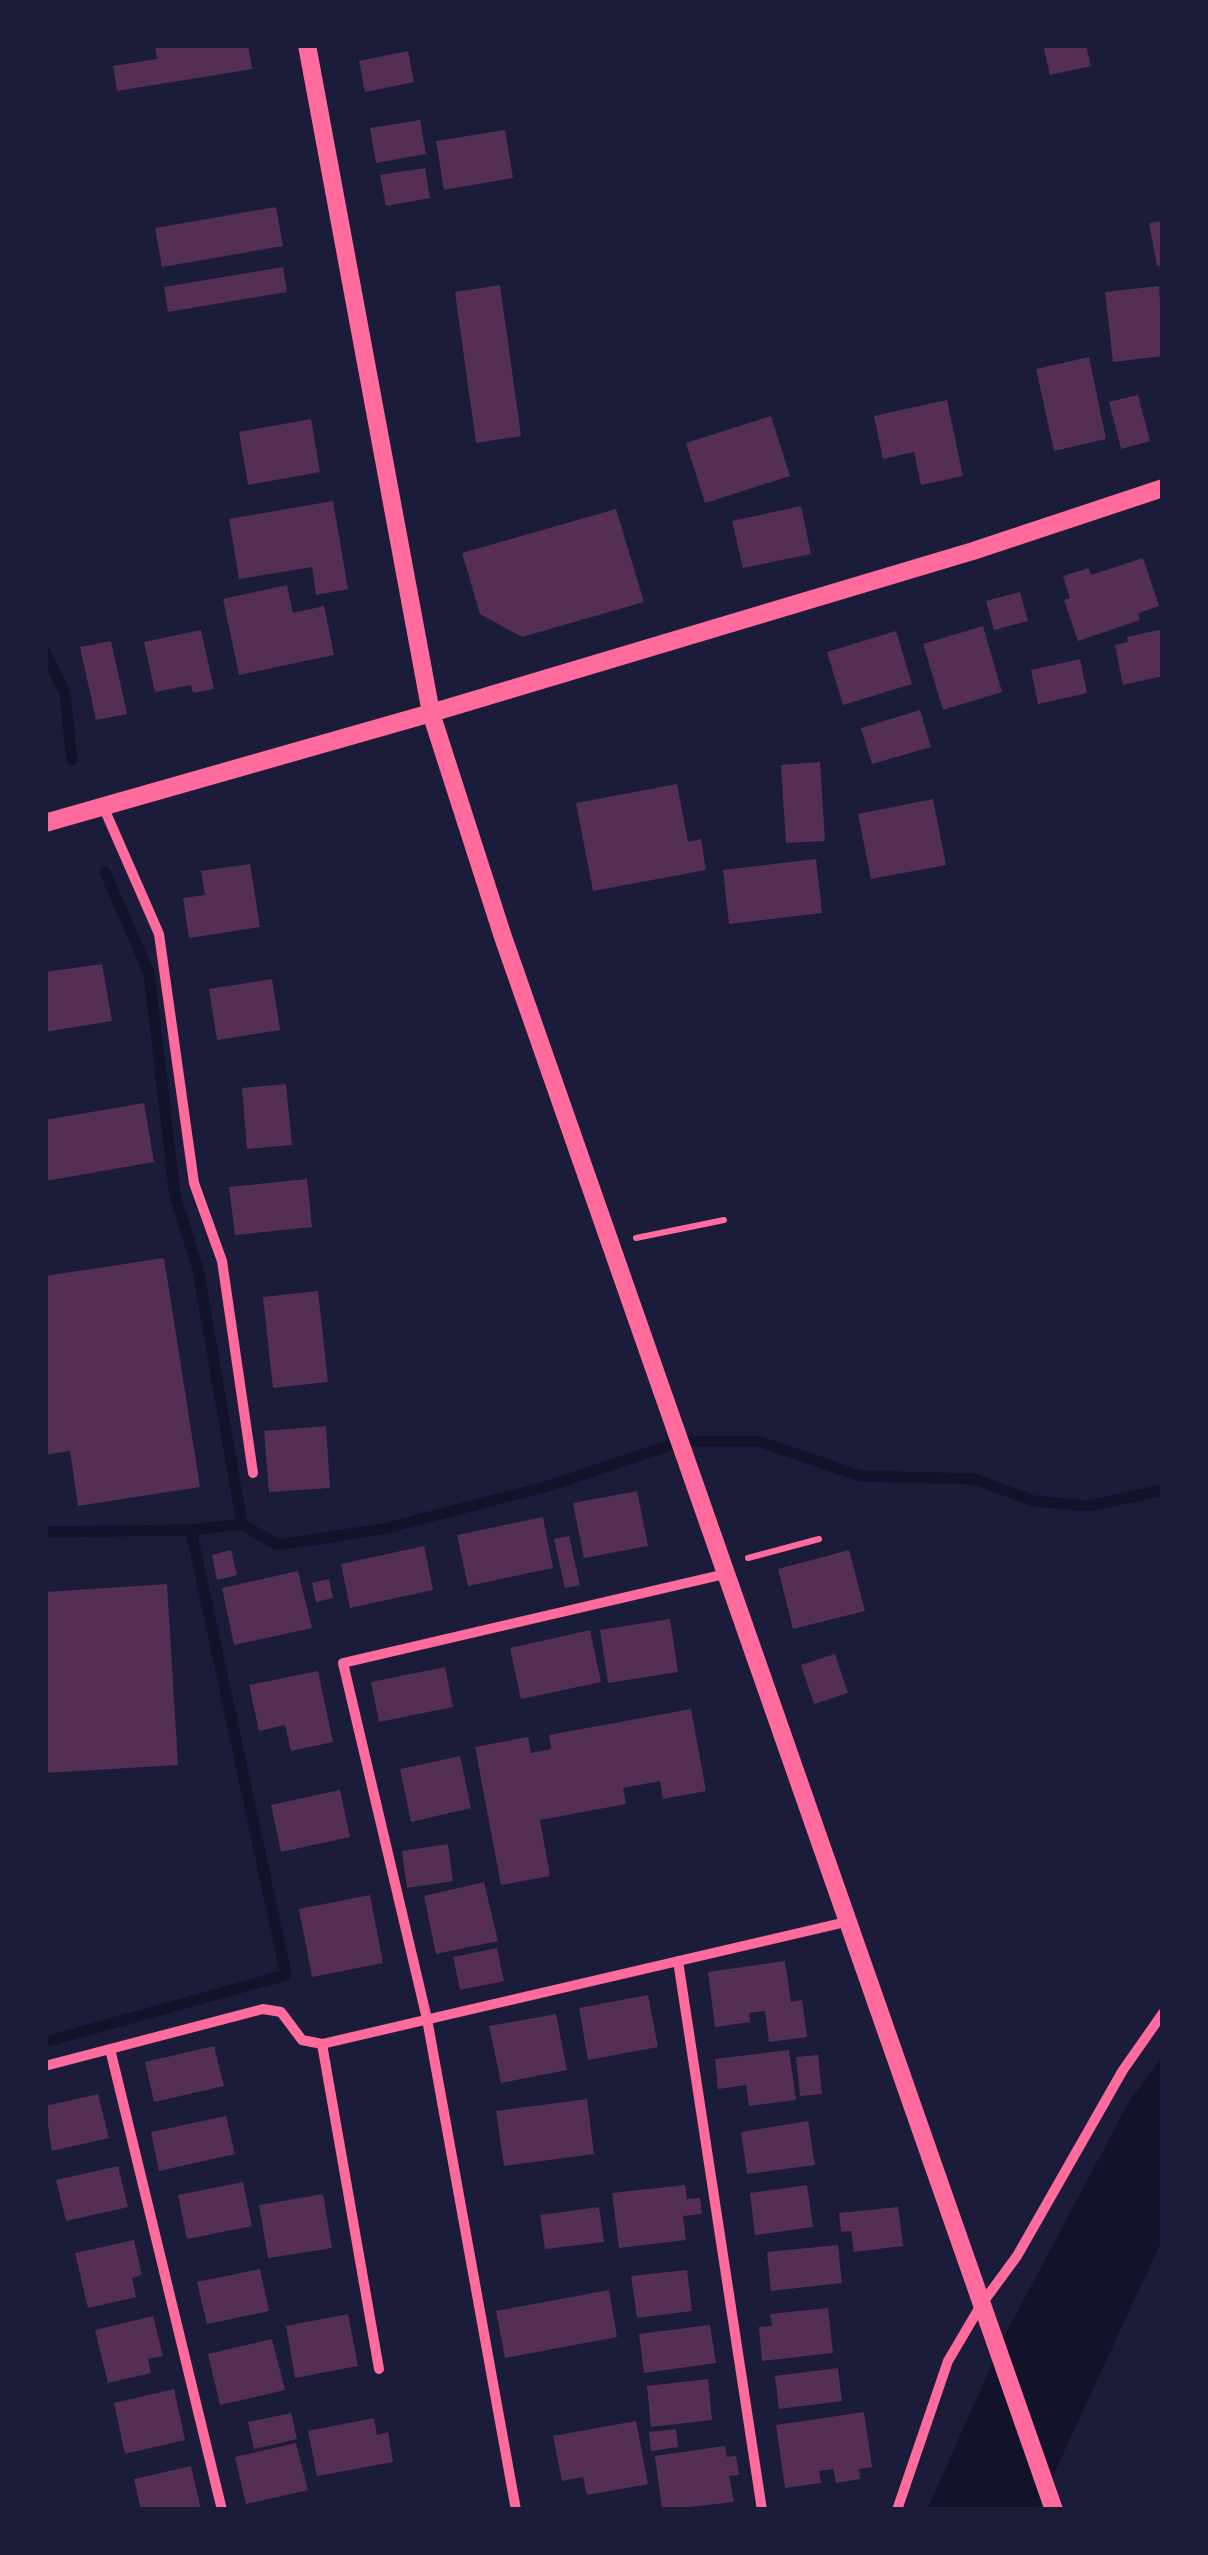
<!DOCTYPE html>
<style>
body{margin:0}
#map{position:relative;width:1208px;height:2555px;overflow:hidden;background:#1b1b3a;font-family:Ubuntu,sans-serif}
canvas{display:block}
.frame{position:absolute;inset:0;border:48px solid #1b1b3a;pointer-events:none}
</style>
<div id="map">
<canvas width="1208" height="2555"></canvas>
<div class="frame"></div>
</div>
<script>
const ctx = document.querySelector('canvas').getContext('2d');
ctx.lineJoin = 'round';
function fillPath(path, color) { ctx.fillStyle = color; ctx.fill(path, 'evenodd'); }
const toPath = rows => new Path2D(rows.map(r => 'M' + r).join(''));
function stroke(path, color, width, dash) { ctx.strokeStyle = color; ctx.lineWidth = width; ctx.lineCap = dash ? 'butt' : 'round'; ctx.setLineDash(dash || []); ctx.stroke(path); }
const water = toPath([
 [1163,2056,1163,2238,1037,2510,927,2510,1004,2337,1130,2100]
]);
const stream = toPath([
 [45,652,65,693,72,760],
 [105,872,149,973,175,1196,198,1269,242,1524],
 [45,1532,191,1530,242,1524,277,1545,383,1529,552,1485,683,1441,758,1441,860,1476,974,1479,1034,1501,1089,1506,1163,1490],
 [45,2042,286,1975,191,1530]
]);
const building = toPath([
 [155,45,248,45,252,69,117,91,113,66,157,59],
 [1043,45,1086,45,1091,66,1050,75],
 [408,51,414,82,365,92,359,61],
 [420,120,426,154,376,163,370,128],
 [505,130,513,178,444,190,436,141],
 [425,168,430,198,386,206,380,175],
 [276,207,283,246,162,267,155,228],
 [1163,221,1163,265,1157,266,1149,223],
 [283,267,287,292,168,312,164,287],
 [500,285,521,436,476,443,455,292],
 [1159,286,1163,356,1113,362,1105,292],
 [1089,357,1106,439,1054,451,1036,369],
 [1138,395,1150,441,1121,449,1109,402],
 [947,400,963,476,921,485,914,452,883,459,874,416],
 [771,416,790,476,705,503,686,443],
 [311,419,320,472,248,485,239,432],
 [333,501,348,589,316,595,312,567,239,579,229,519],
 [801,506,811,554,743,568,732,521],
 [616,509,644,602,522,637,480,614,462,553],
 [1143,558,1159,606,1138,613,1140,620,1078,641,1064,600,1070,598,1063,576,1089,568,1091,575],
 [287,585,293,613,324,606,334,655,239,675,223,599],
 [1020,592,1028,621,994,630,986,601],
 [983,626,1002,692,943,710,923,644],
 [1163,629,1163,676,1123,685,1115,645,1128,642,1127,637],
 [201,630,214,689,193,693,191,685,155,692,144,642],
 [896,631,912,684,843,705,827,652],
 [111,641,127,714,96,720,80,647],
 [1080,659,1087,693,1038,704,1031,670],
 [920,710,931,747,872,764,861,728],
 [820,762,825,841,786,843,781,765],
 [677,784,688,842,701,839,706,870,593,891,576,803],
 [933,799,946,865,871,879,858,814],
 [816,859,822,913,729,924,723,870],
 [250,864,260,927,189,938,183,898,205,895,201,871],
 [102,964,112,1021,45,1032,45,972],
 [272,979,280,1030,217,1040,209,989],
 [286,1084,292,1145,247,1149,242,1088],
 [144,1103,154,1162,45,1181,45,1120],
 [307,1179,312,1227,235,1235,229,1187],
 [164,1258,200,1487,78,1506,70,1451,45,1455,45,1276],
 [318,1291,328,1382,273,1388,263,1297],
 [326,1426,330,1488,269,1492,264,1431],
 [637,1491,648,1546,584,1558,573,1503],
 [543,1517,553,1568,468,1586,457,1535],
 [569,1536,580,1585,565,1588,554,1539],
 [424,1546,433,1590,350,1608,341,1564],
 [231,1550,237,1575,217,1580,212,1555],
 [849,1550,865,1611,793,1629,778,1569],
 [298,1571,312,1628,234,1645,222,1588],
 [329,1579,333,1598,316,1602,312,1583],
 [167,1584,178,1765,45,1773,45,1592],
 [670,1619,678,1672,608,1683,600,1630],
 [590,1630,601,1682,521,1699,510,1648],
 [835,1654,848,1693,814,1704,801,1665],
 [445,1667,453,1707,379,1722,371,1682],
 [318,1671,333,1742,291,1751,285,1725,259,1731,249,1685],
 [691,1709,706,1791,663,1799,660,1781,623,1788,626,1804,540,1820,550,1876,501,1885,475,1747,528,1737,531,1753,551,1749,549,1735],
 [460,1756,471,1808,411,1822,400,1769],
 [340,1790,350,1837,281,1852,271,1805],
 [448,1844,453,1881,407,1888,402,1851],
 [484,1882,498,1941,436,1954,424,1896],
 [370,1895,383,1963,312,1977,299,1909],
 [497,1948,504,1981,460,1990,453,1957],
 [785,1961,791,2002,802,2000,807,2037,769,2042,765,2011,749,2013,750,2022,715,2027,708,1972],
 [648,1995,658,2047,588,2060,579,2008],
 [556,2014,567,2070,501,2083,489,2026],
 [214,2046,224,2086,154,2102,145,2062],
 [789,2050,796,2100,749,2106,746,2085,718,2089,715,2059],
 [818,2055,822,2094,800,2096,796,2057],
 [98,2094,109,2138,52,2151,45,2106],
 [587,2099,594,2154,504,2166,496,2111],
 [226,2116,235,2154,159,2171,151,2132],
 [808,2121,815,2165,747,2174,741,2132],
 [118,2166,128,2207,66,2221,56,2180],
 [243,2182,252,2226,187,2239,178,2195],
 [685,2185,687,2199,700,2198,702,2214,683,2216,686,2240,619,2248,612,2193],
 [807,2185,813,2227,755,2235,750,2193],
 [323,2194,332,2248,268,2258,259,2205],
 [599,2207,604,2242,545,2249,540,2215],
 [898,2207,903,2246,854,2252,851,2231,841,2232,839,2213],
 [134,2240,142,2275,132,2278,136,2297,88,2308,75,2253],
 [838,2245,842,2283,771,2291,767,2252],
 [260,2269,269,2311,207,2324,197,2282],
 [687,2270,692,2311,637,2318,631,2276],
 [609,2290,617,2337,505,2358,496,2311],
 [828,2308,833,2353,762,2361,759,2327,772,2326,770,2314],
 [348,2314,358,2366,295,2378,286,2326],
 [153,2316,163,2356,148,2359,151,2373,108,2383,95,2330],
 [710,2325,716,2363,644,2373,639,2334],
 [272,2339,285,2390,220,2405,208,2354],
 [838,2368,842,2401,779,2409,775,2376],
 [708,2379,712,2420,651,2427,647,2386],
 [174,2389,185,2440,125,2454,114,2403],
 [864,2412,872,2467,859,2469,860,2479,836,2483,833,2469,819,2471,821,2483,785,2488,776,2425],
 [291,2413,297,2439,254,2449,248,2422],
 [374,2418,377,2435,388,2432,393,2462,317,2476,308,2431],
 [636,2421,648,2484,587,2495,583,2477,562,2481,553,2436],
 [676,2429,678,2447,651,2451,649,2432],
 [296,2443,308,2490,246,2504,235,2457],
 [725,2446,727,2457,736,2456,739,2475,729,2476,734,2502,662,2510,655,2456],
 [191,2466,201,2510,141,2510,134,2479]
]);
const path = toPath([
 [636,1238,724,1220],
 [748,1558,819,1539]
]);
const minor = toPath([
 [103,806,159,934,194,1183,222,1261,253,1473],
 [678,1961,762,2510],
 [322,2044,379,2369],
 [110,2049,222,2510],
 [45,2066,263,2009,281,2012,302,2040,322,2044,846,1922],
 [516,2510,427,2019,343,1663,725,1574],
 [897,2510,948,2361,981,2305,1017,2256,1123,2070,1163,2013]
]);
const tertiary = toPath([
 [307,45,431,713,503,937,1054,2510],
 [45,823,431,713,973,551,1163,488]
]);
fillPath(water, '#12122b');
stroke(stream, '#12122b', 11);
fillPath(building, '#542f53');
stroke(path, '#ff6b9d', 6);
stroke(minor, '#ff6b9d', 10);
stroke(tertiary, '#ff6b9d', 18);
</script>
